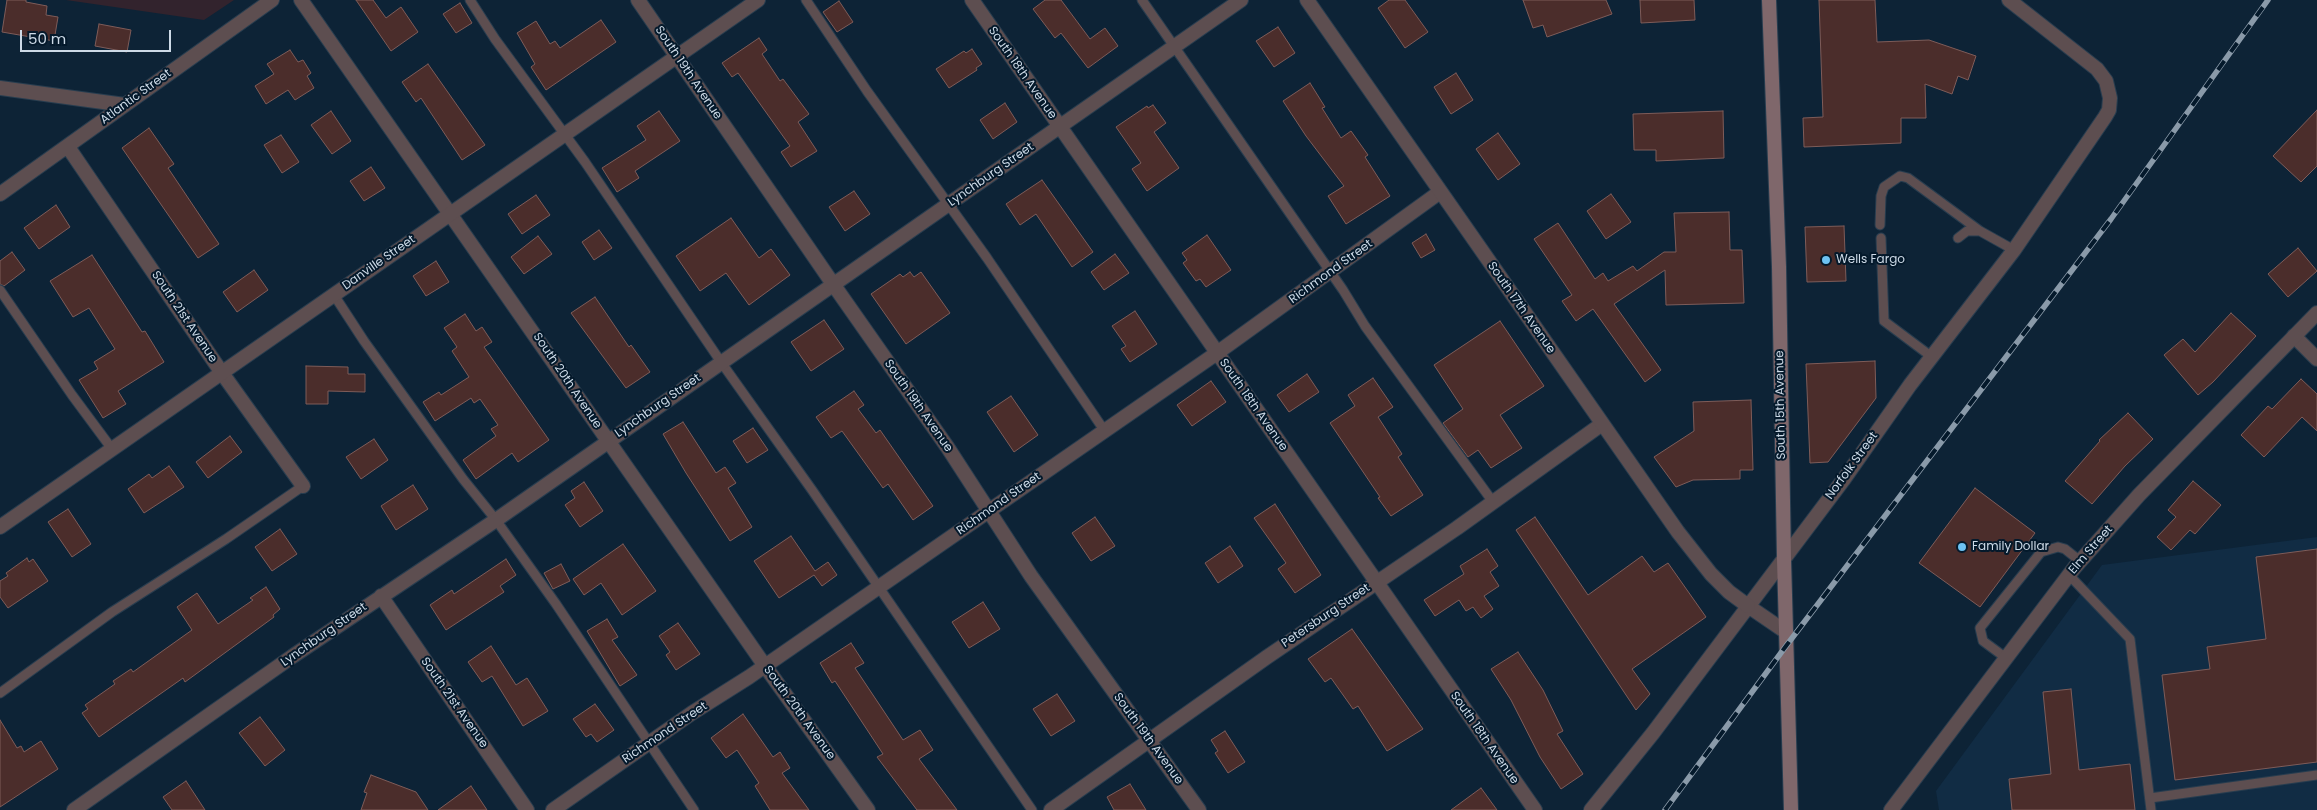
<!DOCTYPE html>
<style>
body{margin:0}
#map{position:relative;width:2317px;height:810px;overflow:hidden;background:#0d2336;font-family:Poppins,sans-serif}
canvas{display:block}
.scale{position:absolute;left:20px;top:30px;width:151px;height:22px;box-sizing:border-box;border:2px solid #cddae7;border-top:0;padding-left:6px;font-size:15px;line-height:18px;white-space:nowrap;color:#cddae7;-webkit-text-stroke:4px #04192b;paint-order:stroke}
</style>
<div id="map">
<canvas width="2317" height="810"></canvas>
<div class="scale">50 m</div>
</div>
<script>
const ctx = document.querySelector('canvas').getContext('2d');
ctx.lineJoin = 'round';
function fillPath(path, color) { ctx.fillStyle = color; ctx.fill(path, 'evenodd'); }
const toPath = rows => new Path2D(rows.map(r => 'M' + r).join(''));
function stroke(path, color, width, dash) { ctx.strokeStyle = color; ctx.lineWidth = width; ctx.lineCap = dash ? 'butt' : 'round'; ctx.setLineDash(dash || []); ctx.stroke(path); }
function write(font, color, halo, rows, align = 'center') {
  ctx.font = font + ' Poppins,sans-serif'; ctx.lineWidth = 4; ctx.setLineDash([]); ctx.textBaseline = 'middle'; ctx.strokeStyle = halo; ctx.fillStyle = color; for (const [text, x, y, turn = 0] of rows) {
    ctx.save(); ctx.translate(x, y); ctx.rotate((+turn || 0) * Math.PI / 180); ctx.textAlign = isNaN(turn) ? turn : align; if (halo) ctx.strokeText(text, 0, 0); ctx.fillText(text, 0, 0); ctx.restore();
  }
}
const built = toPath([
 [2317,537,2317,810,1939,810,1936,791,2102,565]
]);
const education = toPath([
 [66,0,234,0,204,20]
]);
const building = toPath([
 [7,0,26,0,26,2,47,6,46,15,58,17,54,41,2,32,7,0],
 [356,0,373,0,386,18,401,7,418,32,391,51,356,0],
 [1045,0,1061,0,1090,39,1105,28,1118,46,1088,68,1061,33,1055,38,1033,9,1045,0],
 [1389,0,1405,0,1428,32,1405,48,1378,8,1389,0],
 [1523,0,1606,0,1612,14,1547,37,1543,25,1533,28,1523,0],
 [1640,0,1694,0,1695,20,1641,23,1640,0],
 [1819,0,1875,0,1877,42,1929,40,1976,56,1968,80,1958,76,1952,94,1925,84,1926,118,1901,118,1901,143,1804,147,1803,118,1823,117,1819,0],
 [839,1,853,22,837,32,823,12,839,1],
 [460,3,472,23,456,33,443,14,460,3],
 [601,20,616,42,546,90,531,67,535,64,517,33,536,21,550,44,555,41,560,48,601,20],
 [99,24,131,30,127,52,95,46,99,24],
 [1278,27,1295,53,1274,67,1256,41,1278,27],
 [759,38,767,50,762,54,780,81,783,79,809,114,798,122,817,151,791,167,781,152,790,146,738,73,732,77,722,63,759,38],
 [972,49,982,64,976,68,977,70,949,88,936,69,964,51,966,53,972,49],
 [290,50,298,62,303,60,311,73,307,76,314,88,295,100,288,90,266,104,255,86,274,74,267,64,290,50],
 [428,64,485,145,462,160,421,98,416,102,402,82,428,64],
 [1456,73,1473,100,1451,114,1434,87,1456,73],
 [1310,83,1325,107,1322,108,1341,138,1351,131,1368,155,1365,157,1390,196,1346,224,1328,196,1344,186,1306,136,1283,101,1310,83],
 [1005,103,1017,122,993,139,980,120,1005,103],
 [1153,105,1166,123,1154,132,1179,168,1147,191,1132,169,1141,163,1116,127,1147,106,1148,108,1153,105],
 [2317,110,2317,166,2301,182,2273,156,2317,110],
 [331,111,351,141,332,154,311,125,331,111],
 [659,111,680,141,635,171,639,178,617,192,602,168,646,140,637,126,659,111],
 [1723,111,1724,158,1656,161,1656,150,1634,150,1633,114,1723,111],
 [149,128,174,164,168,168,219,244,198,258,122,148,149,128],
 [1498,133,1520,164,1498,180,1476,149,1498,133],
 [281,135,299,162,282,173,264,145,281,135],
 [371,167,385,188,364,201,350,181,371,167],
 [1042,180,1093,252,1072,267,1036,214,1020,225,1006,204,1042,180],
 [854,191,870,214,845,231,829,207,854,191],
 [1611,194,1631,222,1606,239,1587,211,1611,194],
 [536,195,550,215,522,234,508,214,536,195],
 [56,205,70,227,39,249,24,228,56,205],
 [1729,212,1730,250,1742,250,1744,303,1666,305,1665,270,1614,304,1661,370,1645,382,1593,309,1576,321,1562,301,1572,295,1534,239,1558,223,1595,279,1603,273,1608,281,1633,266,1637,271,1664,252,1676,252,1674,213,1729,212],
 [731,218,759,258,771,249,790,275,749,305,726,273,700,291,676,256,731,218],
 [1844,226,1846,281,1807,282,1805,227,1844,226],
 [599,230,612,248,594,260,582,242,599,230],
 [1426,234,1435,250,1421,258,1412,243,1426,234],
 [1207,235,1231,270,1206,287,1200,279,1196,281,1183,263,1187,260,1182,253,1207,235],
 [538,236,552,254,524,274,511,257,538,236],
 [2298,248,2317,271,2288,297,2268,274,2298,248],
 [12,252,25,270,4,286,0,284,0,261,12,252],
 [1115,254,1129,273,1104,290,1091,272,1115,254],
 [92,255,142,332,145,331,164,362,118,391,126,404,103,418,79,380,98,369,94,362,115,349,89,308,73,317,50,281,92,255],
 [436,261,449,282,426,296,413,276,436,261],
 [254,270,268,290,237,312,223,292,254,270],
 [910,272,914,277,921,272,950,313,906,344,871,294,900,274,903,277,910,272],
 [595,297,629,347,631,345,650,372,626,388,571,313,595,297],
 [1135,311,1157,344,1130,362,1121,349,1126,346,1112,326,1135,311],
 [2231,313,2256,336,2213,382,2198,395,2164,355,2183,339,2195,352,2231,313],
 [465,314,476,331,482,327,492,342,484,347,549,440,518,462,512,453,476,479,463,460,496,436,491,429,498,425,480,399,474,403,471,398,435,421,423,402,439,392,441,395,469,377,452,351,457,347,444,328,465,314],
 [824,320,844,349,811,371,791,342,824,320],
 [1500,321,1544,386,1500,415,1522,448,1491,468,1478,450,1468,457,1443,423,1463,409,1434,365,1500,321],
 [1875,361,1876,398,1828,462,1810,463,1806,364,1875,361],
 [306,366,348,367,348,374,365,374,365,392,328,391,328,404,306,404,306,366],
 [1307,374,1319,392,1289,412,1277,395,1307,374],
 [1373,378,1393,407,1378,417,1402,454,1398,457,1423,495,1391,516,1378,498,1380,497,1330,423,1355,406,1348,395,1373,378],
 [2301,379,2317,394,2317,431,2302,417,2264,457,2241,435,2268,406,2272,409,2301,379],
 [1211,381,1226,402,1192,426,1177,405,1211,381],
 [854,391,864,405,858,409,876,433,880,430,933,506,913,520,888,484,883,488,842,431,831,438,816,417,854,391],
 [1011,396,1038,435,1014,452,987,412,1011,396],
 [1751,400,1753,470,1740,470,1740,479,1693,480,1676,487,1654,457,1694,431,1693,402,1751,400],
 [2128,413,2153,439,2125,466,2092,504,2065,481,2100,441,2099,440,2128,413],
 [683,422,716,473,725,467,736,483,728,488,752,527,730,541,686,473,663,434,683,422],
 [753,428,768,450,747,463,733,441,753,428],
 [230,436,242,452,208,478,196,462,230,436],
 [374,439,388,460,361,479,346,457,374,439],
 [169,466,184,487,144,513,128,489,149,474,152,478,169,466],
 [2193,481,2221,505,2195,534,2190,530,2171,550,2157,537,2176,517,2168,510,2193,481],
 [584,482,603,511,580,527,565,505,575,498,571,491,584,482],
 [413,485,428,509,396,530,381,506,413,485],
 [1975,488,2035,533,1980,607,1919,563,1975,488],
 [1275,504,1321,575,1295,593,1278,569,1286,563,1254,518,1275,504],
 [68,509,91,544,72,557,48,522,68,509],
 [1095,517,1115,546,1091,561,1072,533,1095,517],
 [1535,517,1588,595,1642,556,1654,572,1668,563,1706,617,1632,669,1650,694,1636,710,1516,530,1535,517],
 [280,529,297,554,272,571,255,547,280,529],
 [791,536,815,571,828,562,837,575,822,586,814,575,779,598,754,561,791,536],
 [623,544,656,591,622,615,601,583,584,595,573,579,623,544],
 [1230,546,1243,566,1218,583,1205,563,1230,546],
 [1487,549,1498,566,1490,572,1499,586,1484,596,1493,609,1481,618,1473,607,1466,611,1459,600,1435,616,1424,600,1464,574,1460,566,1487,549],
 [2317,549,2317,762,2175,780,2162,675,2210,669,2207,647,2266,639,2256,557,2317,549],
 [27,558,29,562,33,559,48,581,8,608,0,597,0,581,8,576,6,573,27,558],
 [506,559,516,575,500,586,504,592,446,630,430,605,452,590,454,594,506,559],
 [561,564,570,581,553,589,544,573,561,564],
 [266,587,280,609,273,615,274,617,185,682,183,678,99,737,82,713,88,709,85,705,115,684,113,681,131,669,133,672,192,630,177,607,197,593,218,624,253,600,250,598,266,587],
 [983,602,1000,629,969,648,952,622,983,602],
 [607,619,618,637,612,640,637,675,620,686,587,631,607,619],
 [678,623,700,654,676,670,666,655,670,652,659,636,678,623],
 [1352,629,1423,729,1387,751,1358,706,1353,709,1331,678,1325,682,1308,659,1352,629],
 [851,643,864,663,855,668,903,740,920,730,933,750,919,759,957,810,917,810,877,757,883,754,835,681,832,683,820,663,851,643],
 [491,646,516,685,527,678,548,711,523,726,492,676,482,682,468,662,491,646],
 [1518,652,1543,690,1563,731,1557,734,1583,774,1561,789,1540,757,1511,700,1491,669,1518,652],
 [2071,689,2079,770,2130,764,2135,810,2012,810,2009,779,2051,774,2043,692,2071,689],
 [1057,694,1075,721,1051,736,1033,709,1057,694],
 [595,704,614,730,597,742,591,734,586,737,573,719,595,704],
 [743,714,773,757,780,752,790,768,782,773,809,810,770,810,755,786,759,783,737,750,726,758,711,738,743,714],
 [260,717,285,750,265,766,239,733,260,717],
 [0,720,17,748,21,746,24,752,41,741,58,769,0,807,0,720],
 [1225,731,1245,762,1228,773,1215,753,1218,751,1211,740,1225,731],
 [371,775,416,792,428,810,361,810,367,793,364,792,371,775],
 [186,781,205,810,172,810,163,797,186,781],
 [1130,784,1146,810,1114,810,1107,797,1130,784],
 [471,786,487,810,438,810,471,786],
 [1481,788,1497,810,1451,810,1481,788]
]);
const service = toPath([
 [470,0,495,39,585,162,721,362,812,490,1032,810],
 [806,0,867,91,987,258,1104,430],
 [1142,0,1343,290,1365,326,1493,502],
 [1880,225,1881,196,1884,187,1900,176,1908,178,1980,231],
 [1881,238,1884,321,1932,357],
 [1958,238,1967,231,1980,231,2014,250],
 [0,290,72,395,112,449],
 [334,295,364,341,463,479,496,520,556,604,694,810],
 [2069,575,2130,639,2151,810],
 [2006,658,1983,641,1980,628,2041,552,2058,547,2065,549,2080,561],
 [0,693,112,612,226,539,303,486],
 [2150,798,2317,775]
]);
const minor = toPath([
 [301,0,765,666,868,810],
 [638,0,833,284,948,448,1031,576,1199,810],
 [972,0,1535,810],
 [0,88,125,105],
 [68,147,222,373,303,486],
 [0,194,272,0],
 [2294,336,2317,359],
 [381,596,527,810],
 [1748,606,1786,632],
 [74,810,293,656,496,520,1241,0],
 [553,810,692,713,749,677,1217,353,1440,192],
 [1051,810,1267,657,1457,528,1602,424],
 [1591,810,1653,733,1844,479,1910,385,2014,250,2105,117,2109,110,2110,98,2106,81,2097,69,2009,0]
]);
const tertiary = toPath([
 [1307,0,1678,532,1711,574,1729,592,1748,606],
 [0,527,758,0],
 [1891,810,2075,567,2139,495,2317,313]
]);
const secondary = toPath([
 [1769,0,1779,267,1784,559,1791,810]
]);
const rail = toPath([
 [1665,810,1786,646,2111,219,2268,0]
]);
const markers = [
 [1826,260,5,"#6dc2f3"],
 [1962,547,5,"#6dc2f3"]
];
const streetNames = [
 ["South 19th Avenue",688,73,56],
 ["South 18th Avenue",1022,73,55],
 ["Atlantic Street",136,97,-36],
 ["Lynchburg Street",991,175,-35],
 ["Danville Street",379,263,-35],
 ["Richmond Street",1331,272,-36],
 ["South 17th Avenue",1521,308,55],
 ["South 21st Avenue",184,317,56],
 ["South 20th Avenue",567,381,56],
 ["South 18th Avenue",1253,405,55],
 ["South 15th Avenue",1781,405,-91],
 ["Lynchburg Street",658,406,-35],
 ["South 19th Avenue",918,406,55],
 ["Norfolk Street",1852,466,-54],
 ["Richmond Street",999,504,-35],
 ["Elm Street",2091,550,-49],
 ["Petersburg Street",1326,616,-34],
 ["Lynchburg Street",324,635,-35],
 ["South 21st Avenue",454,703,55],
 ["South 20th Avenue",799,713,54],
 ["Richmond Street",665,733,-34],
 ["South 18th Avenue",1484,738,55],
 ["South 19th Avenue",1148,739,54]
];
const poiNames = [
 ["Wells Fargo",1836,260],
 ["Family Dollar",1972,547]
];
fillPath(built, '#112c44');
fillPath(education, '#32232d');
fillPath(building, '#4b2d2b');
stroke(building, '#7e5c59', 1);
stroke(service, '#283d4f', 11);
stroke(minor, '#283d4f', 16);
stroke(tertiary, '#283d4f', 16);
stroke(secondary, '#283d4f', 16);
stroke(service, '#5d4e50', 9);
stroke(minor, '#5d4e50', 14);
stroke(tertiary, '#5d4e50', 14);
stroke(secondary, '#7f676b', 14);
stroke(rail, '#8a9aa9', 5.5);
stroke(rail, '#04192b', 4, [11]);
for (const [x, y, r, color] of markers) { const dot = new Path2D(); dot.arc(x, y, r, 0, 2 * Math.PI); ctx.fillStyle = color; ctx.fill(dot); stroke(dot, '#04192b', 2); }
write('12px', '#cddae7', '#04192b', streetNames);
write('12px', '#cddae7', '#04192b', poiNames, 'left');
</script>
